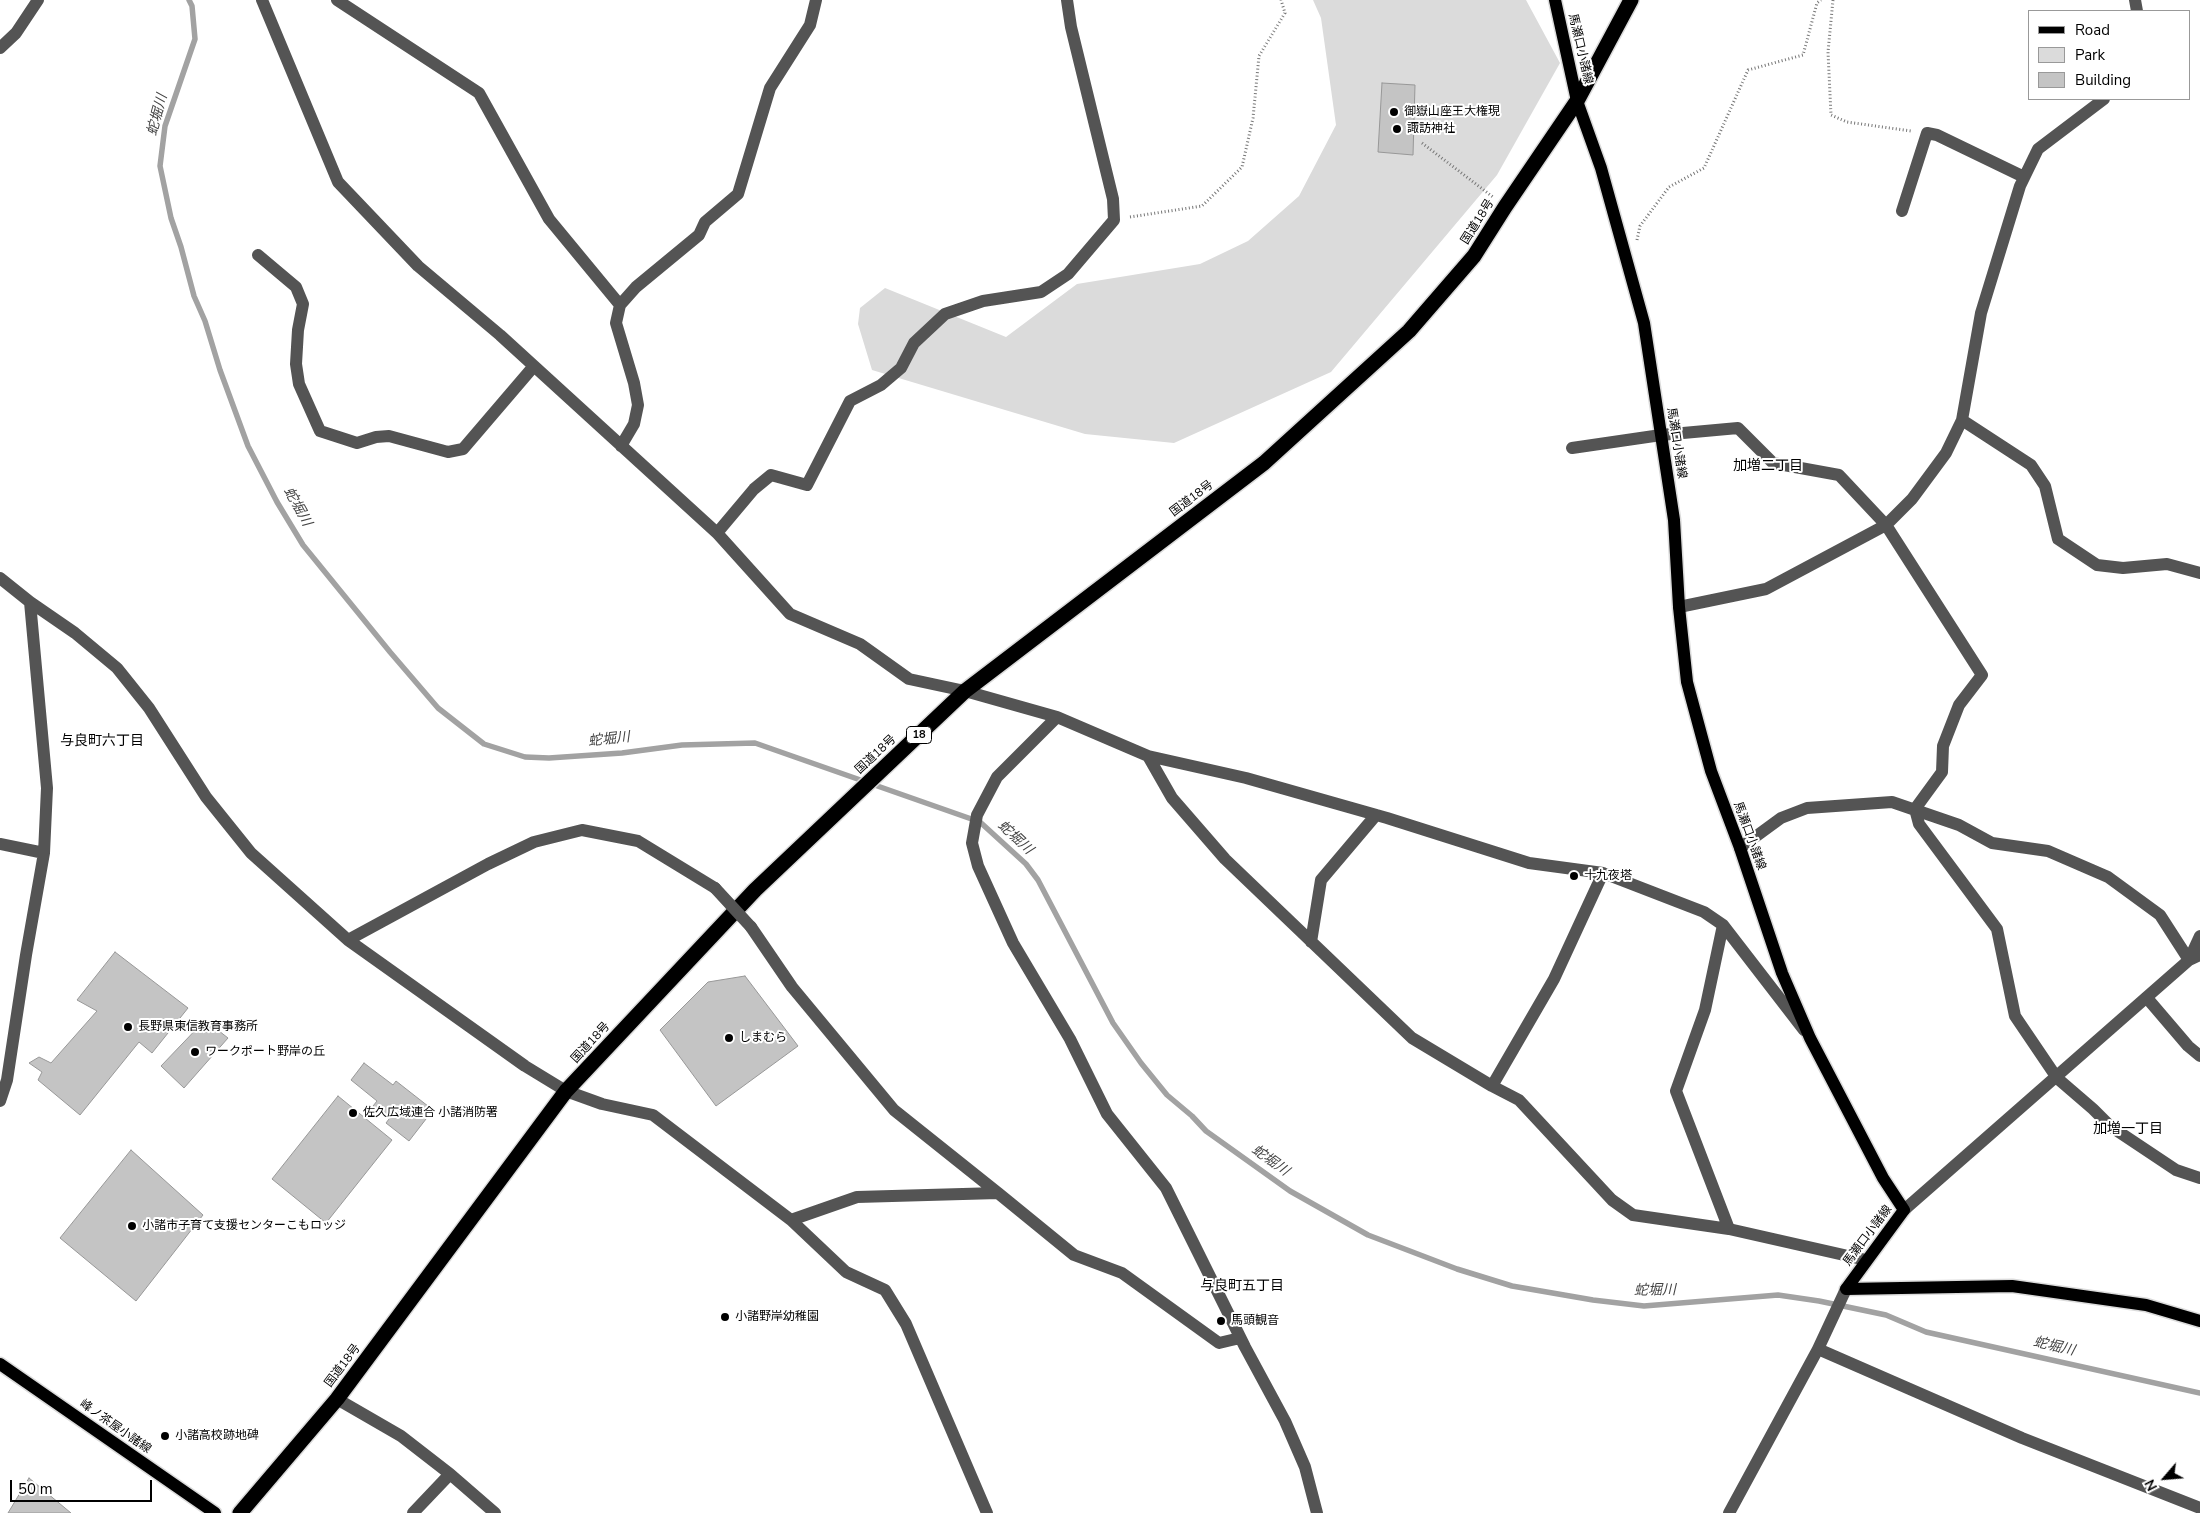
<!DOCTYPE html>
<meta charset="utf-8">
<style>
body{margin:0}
#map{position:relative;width:2200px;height:1513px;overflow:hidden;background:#fff;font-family:"Nunito Sans",sans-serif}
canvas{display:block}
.legend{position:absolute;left:2028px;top:10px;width:162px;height:90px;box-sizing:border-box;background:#fff;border:1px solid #999;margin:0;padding:6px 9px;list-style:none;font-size:15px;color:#000}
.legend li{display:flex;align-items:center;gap:10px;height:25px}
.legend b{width:25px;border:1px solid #999}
.north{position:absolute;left:2140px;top:1453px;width:50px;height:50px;-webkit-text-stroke:4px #fff;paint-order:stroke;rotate:243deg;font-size:14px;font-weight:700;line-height:20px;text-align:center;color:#000}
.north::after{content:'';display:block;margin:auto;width:18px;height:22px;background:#000;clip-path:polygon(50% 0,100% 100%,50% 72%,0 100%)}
.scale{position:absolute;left:10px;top:1480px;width:142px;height:22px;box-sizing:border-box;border:2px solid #000;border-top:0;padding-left:6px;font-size:15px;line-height:18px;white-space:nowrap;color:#000;-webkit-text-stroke:4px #fff;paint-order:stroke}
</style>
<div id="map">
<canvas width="2200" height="1513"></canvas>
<ul class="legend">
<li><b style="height:6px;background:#000"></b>Road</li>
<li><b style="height:14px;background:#dbdbdb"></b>Park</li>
<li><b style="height:14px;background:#c4c4c4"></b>Building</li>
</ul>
<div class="north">N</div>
<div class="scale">50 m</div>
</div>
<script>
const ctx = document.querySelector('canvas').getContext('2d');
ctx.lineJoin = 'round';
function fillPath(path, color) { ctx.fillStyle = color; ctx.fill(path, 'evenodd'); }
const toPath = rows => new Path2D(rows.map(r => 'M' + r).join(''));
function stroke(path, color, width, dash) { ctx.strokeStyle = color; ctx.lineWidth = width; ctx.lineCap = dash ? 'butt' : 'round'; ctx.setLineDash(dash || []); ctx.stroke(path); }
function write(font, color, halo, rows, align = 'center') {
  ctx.font = font + ' "Nunito Sans","Noto Sans JP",sans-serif'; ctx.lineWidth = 4; ctx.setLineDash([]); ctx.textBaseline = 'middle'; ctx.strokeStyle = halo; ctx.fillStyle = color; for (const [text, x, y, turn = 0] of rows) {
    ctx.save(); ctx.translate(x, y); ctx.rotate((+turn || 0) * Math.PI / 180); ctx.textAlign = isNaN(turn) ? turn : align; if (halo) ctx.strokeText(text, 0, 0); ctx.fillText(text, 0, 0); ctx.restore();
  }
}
const green = toPath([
 [1313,0,1526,0,1560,63,1497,175,1331,372,1174,443,1085,434,872,370,858,324,860,308,885,288,1006,337,1077,284,1200,264,1248,241,1299,196,1336,125,1321,18]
]);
const stream = toPath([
 [189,0,192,6,195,39,165,126,160,166,171,218,181,247,194,296,205,321,220,370,248,446,277,502,303,545,390,652,438,708,484,744,525,757,549,758,622,753,682,745,755,743,980,822,1026,864,1038,880,1113,1023,1141,1063,1167,1095,1192,1116,1206,1131,1290,1191,1368,1235,1457,1269,1512,1286,1593,1300,1644,1306,1778,1295,1819,1301,1886,1315,1926,1332,2200,1393]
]);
const building = toPath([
 [1382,83,1415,85,1413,155,1378,152,1382,83],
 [115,952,188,1008,152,1053,139,1042,80,1115,38,1080,42,1072,29,1063,39,1057,51,1063,97,1011,77,1000,115,952],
 [745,976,798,1046,716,1106,660,1030,708,982,745,976],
 [205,1020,228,1038,184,1088,161,1066,205,1020],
 [364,1063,393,1085,396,1081,433,1110,409,1141,386,1123,389,1119,373,1106,377,1101,351,1080,364,1063],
 [338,1096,392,1140,326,1223,272,1179,338,1096],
 [131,1150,203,1215,136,1301,60,1238,131,1150],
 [29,1478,71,1513,8,1513,29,1478]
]);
const path = toPath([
 [1833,0,1828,52,1831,115,1847,122,1911,131],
 [1422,143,1493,197],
 [1130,217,1202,206,1242,167,1253,118,1259,56,1285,13,1281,0],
 [1637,240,1640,226,1669,187,1704,168,1748,70,1803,55,1817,3,1821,0]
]);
const minor = toPath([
 [262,0,338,182,418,266,500,335,717,533,790,614,860,644,909,679,965,691,1057,717,1148,756,1246,778,1387,818,1529,863,1603,873,1704,912,1723,925,1804,1030],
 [337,0,479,93,549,219,620,305],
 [2135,0,2137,11],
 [0,48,16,33,38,0],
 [1902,211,1927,133,1937,135,2024,177],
 [258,255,296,287,303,304,298,330,296,364,299,384,320,431,357,443,376,437,389,436,448,452,463,449,534,366],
 [1962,420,2031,465,2045,486,2058,539,2097,565,2123,568,2167,564,2200,573],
 [621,446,634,424,638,405,634,383,616,323,620,305,636,287,699,235,705,222,738,194,770,88,810,25,816,0],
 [1572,448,1661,435,1738,428,1773,463,1839,475,1886,525,1982,675,1959,705,1943,746,1942,772,1915,809,1919,824,1997,929,2015,1016,2057,1078,2093,1109,2110,1126,2176,1170,2200,1178],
 [717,533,754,489,771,475,807,485,850,401,881,385,901,368,914,343,945,314,983,301,1041,292,1068,274,1114,220,1113,199,1071,27,1067,0],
 [0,578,30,602,75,633,117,668,149,708,206,797,251,853,348,940,525,1066,566,1091,602,1104,653,1115,791,1220,846,1272,885,1290,906,1324,987,1513],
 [1679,607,1766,589,1886,525,1912,499,1946,453,1962,420,1981,313,2020,186,2038,149,2104,99],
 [1057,717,997,777,977,815,972,843,978,866,1013,943,1070,1039,1107,1114,1166,1188,1245,1347,1285,1421,1305,1467,1317,1513],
 [1148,756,1172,798,1225,859,1412,1038,1492,1086,1519,1100,1612,1200,1633,1215,1729,1229,1866,1260],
 [0,844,44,853],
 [1740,848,1781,818,1807,808,1892,802,1959,825,1992,843,2048,851,2108,877,2160,915,2189,960],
 [1723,925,1705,1010,1676,1091,1729,1229],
 [751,927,792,987,894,1110,998,1193],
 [348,940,488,864,534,842,582,830,638,841,715,888],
 [1311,942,1321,880,1376,815],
 [2189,960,2200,936],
 [2147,998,2188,1046,2200,1056],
 [1492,1086,1554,979,1603,873],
 [0,1101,7,1080,26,955,44,853,47,788,30,602],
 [1904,1210,2189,960,2200,955],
 [791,1220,857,1197,998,1193,1074,1255,1122,1273,1219,1343,1240,1338],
 [1818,1349,2022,1438,2200,1508],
 [337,1399,401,1436,450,1474,495,1513],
 [413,1513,450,1474],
 [1729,1513,1818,1349,1846,1289]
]);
const major = toPath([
 [1555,0,1577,101,1601,168,1644,323,1674,520,1679,607,1687,682,1711,771,1740,848,1782,973,1810,1038,1883,1178,1904,1210,1846,1289],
 [1846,1289,2012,1286,2146,1305,2200,1321],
 [0,1364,215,1513]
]);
const highway = toPath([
 [240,1513,337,1399,566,1091,755,890,965,691,1264,463,1409,331,1474,256,1505,207,1577,101,1631,0]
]);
const minorBridge = toPath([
 [715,888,751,927]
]);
const markers = [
 [1394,112,5,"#000"],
 [1397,129,5,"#000"],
 [1574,876,5,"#000"],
 [128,1027,5,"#000"],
 [729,1038,5,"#000"],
 [195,1052,5,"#000"],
 [353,1113,5,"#000"],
 [132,1226,5,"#000"],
 [725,1317,5,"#000"],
 [1221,1321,5,"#000"],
 [165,1436,5,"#000"]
];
const shields = [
 [919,735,25]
];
const shieldNames = [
 ["18",919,735]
];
const streetNames = [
 ["馬瀬口小諸線",1580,49,77],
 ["国道18号",1478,222,-58],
 ["馬瀬口小諸線",1676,443,81],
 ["国道18号",1192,499,-37],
 ["国道18号",876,755,-43],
 ["馬瀬口小諸線",1749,836,70],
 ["国道18号",591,1043,-47],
 ["馬瀬口小諸線",1868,1236,-53],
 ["国道18号",343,1366,-53],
 ["峰ノ茶屋小諸線",115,1427,35]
];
const poiNames = [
 ["御嶽山座王大権現",1404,112],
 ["諏訪神社",1407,129],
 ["十九夜塔",1584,876],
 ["長野県東信教育事務所",138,1027],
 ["しまむら",739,1038],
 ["ワークポート野岸の丘",205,1052],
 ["佐久広域連合 小諸消防署",363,1113],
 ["小諸市子育て支援センターこもロッジ",142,1226],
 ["小諸野岸幼稚園",735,1317],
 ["馬頭観音",1231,1321],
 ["小諸高校跡地碑",175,1436]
];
const waterNames = [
 ["蛇堀川",158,115,-75],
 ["蛇堀川",297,507,61],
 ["蛇堀川",609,740,-6],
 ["蛇堀川",1015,838,43],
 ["蛇堀川",1270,1161,36],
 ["蛇堀川",1655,1291,-1],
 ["蛇堀川",2054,1347,13]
];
const neighbourhoodNames = [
 ["加増二丁目",1768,467],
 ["与良町六丁目",102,742],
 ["加増一丁目",2128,1130],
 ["与良町五丁目",1242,1287]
];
fillPath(green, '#dbdbdb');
stroke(stream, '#a2a2a2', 5.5);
fillPath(building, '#c4c4c4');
stroke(building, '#989898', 1);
stroke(major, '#dbdbdb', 15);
stroke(highway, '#dbdbdb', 18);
stroke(path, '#767676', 3, [1, 2.5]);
stroke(minor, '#545454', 12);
stroke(major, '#000', 12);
stroke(highway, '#000', 15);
stroke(minorBridge, '#545454', 12);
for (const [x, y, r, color] of markers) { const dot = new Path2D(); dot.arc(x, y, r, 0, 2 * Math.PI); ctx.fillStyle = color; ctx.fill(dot); stroke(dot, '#fff', 2); }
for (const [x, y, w] of shields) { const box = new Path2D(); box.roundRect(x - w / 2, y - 8.5, w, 17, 4); ctx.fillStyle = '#fff'; ctx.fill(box); stroke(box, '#000', 1); }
write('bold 11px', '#000', null, shieldNames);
write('12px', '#000', '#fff', streetNames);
write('12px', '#000', '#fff', poiNames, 'left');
write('italic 14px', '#434343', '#fff', waterNames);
write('14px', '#000', '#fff', neighbourhoodNames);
</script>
